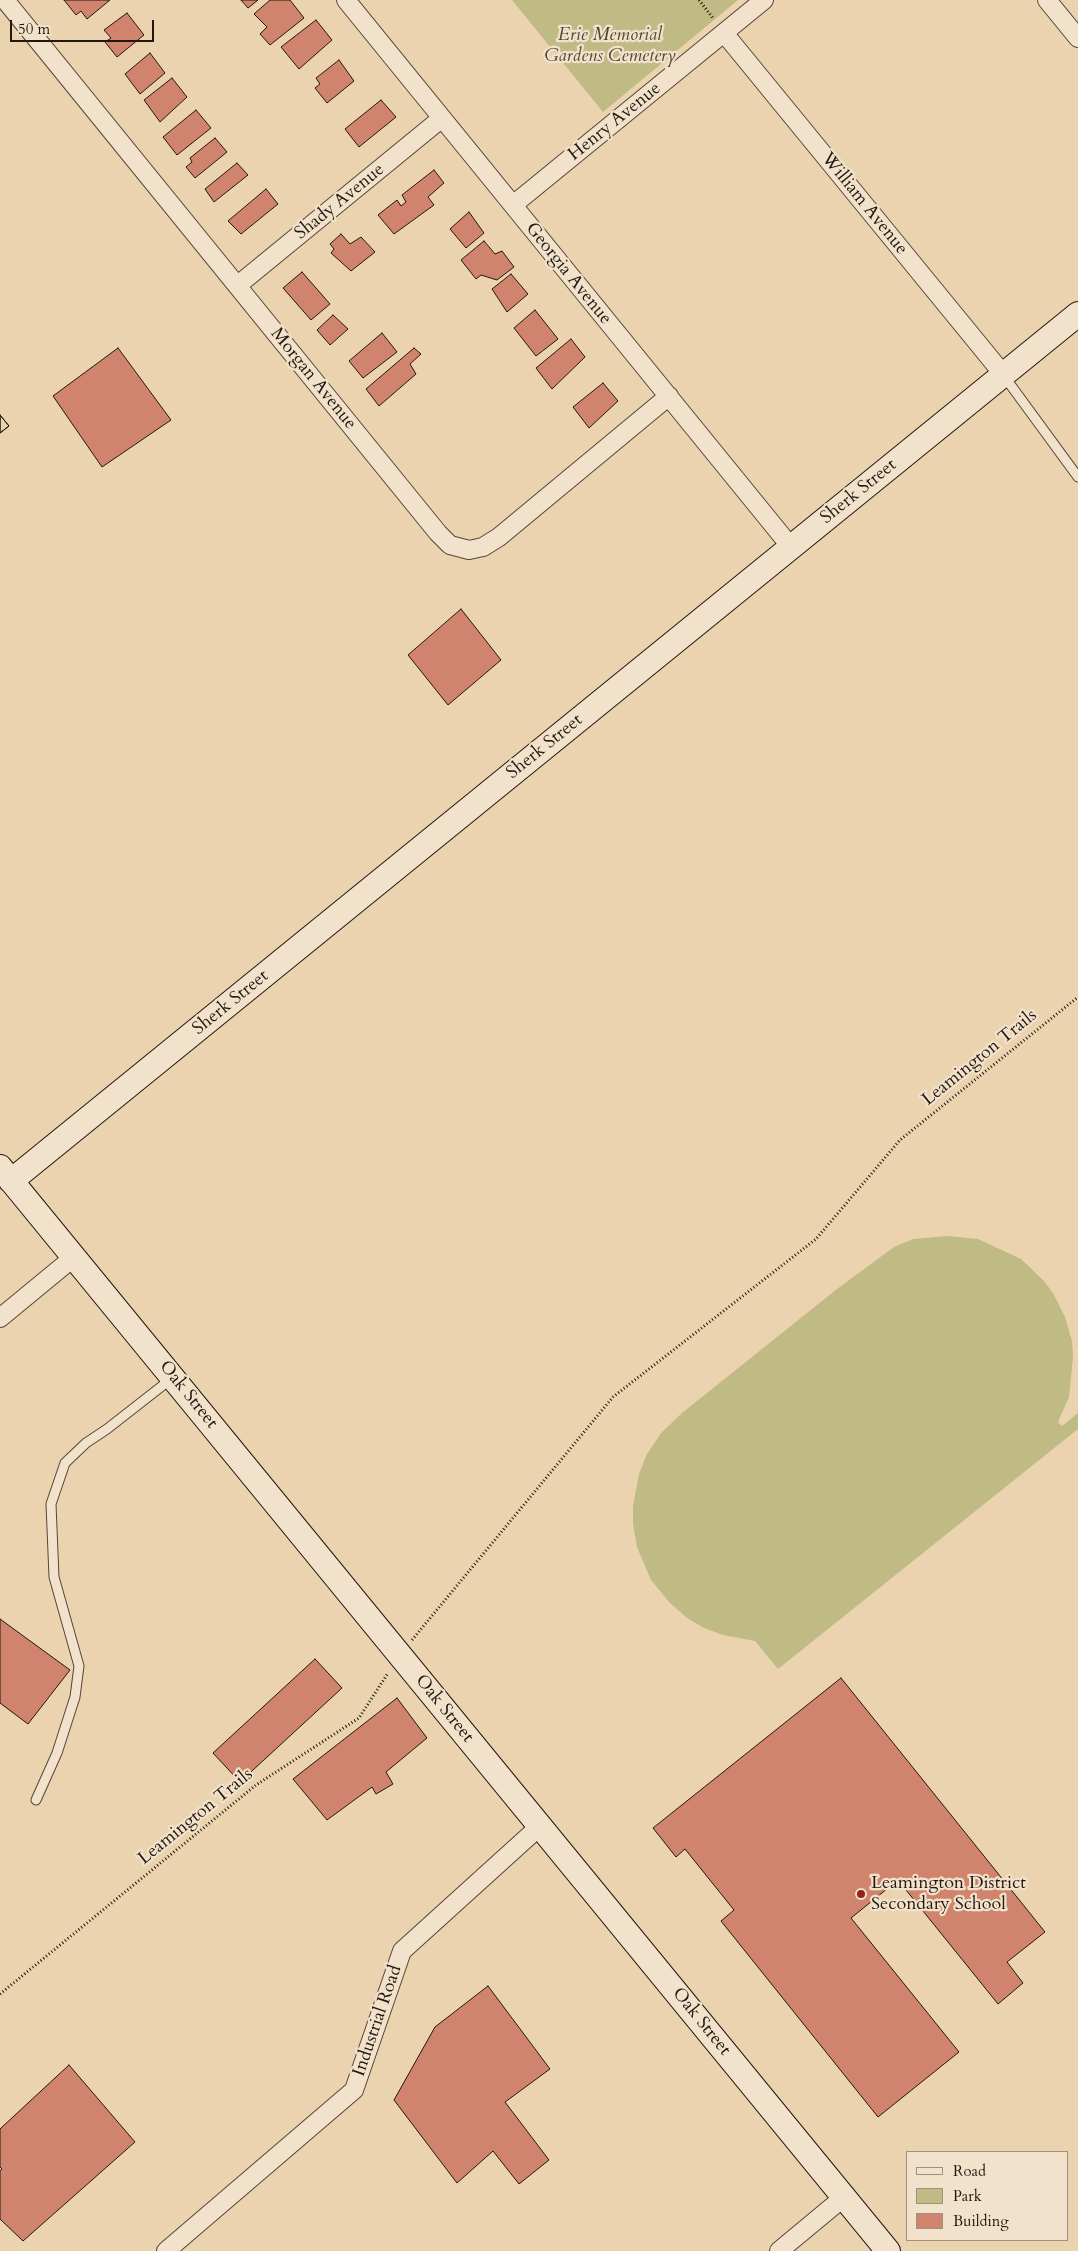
<!DOCTYPE html>
<style>
body{margin:0}
#map{position:relative;width:1078px;height:2251px;overflow:hidden;background:#ebd3af;font-family:Cardo,serif}
canvas{display:block}
.legend{position:absolute;left:906px;top:2151px;width:162px;height:90px;box-sizing:border-box;background:#f2e2cb;border:1px solid #9f9180;margin:0;padding:6px 9px;list-style:none;font-size:15px;color:#22170f}
.legend li{display:flex;align-items:center;gap:10px;height:25px}
.legend b{width:25px;border:1px solid #9f9180}
.scale{position:absolute;left:10px;top:20px;width:144px;height:22px;box-sizing:border-box;border:2px solid #22170f;border-top:0;padding-left:6px;font-size:15px;line-height:18px;white-space:nowrap;color:#22170f;-webkit-text-stroke:4px #f2e2cb;paint-order:stroke}
</style>
<div id="map">
<canvas width="1078" height="2251"></canvas>
<ul class="legend">
<li><b style="height:6px;background:#f2e2cb"></b>Road</li>
<li><b style="height:14px;background:#c0ba85"></b>Park</li>
<li><b style="height:14px;background:#d1846d"></b>Building</li>
</ul>
<div class="scale">50 m</div>
</div>
<script>
const ctx = document.querySelector('canvas').getContext('2d');
ctx.lineJoin = 'round';
function fillPath(path, color) { ctx.fillStyle = color; ctx.fill(path, 'evenodd'); }
const toPath = rows => new Path2D(rows.map(r => 'M' + r).join(''));
function stroke(path, color, width, dash) { ctx.strokeStyle = color; ctx.lineWidth = width; ctx.lineCap = dash ? 'butt' : 'round'; ctx.setLineDash(dash || []); ctx.stroke(path); }
function write(font, color, halo, rows, align = 'center') {
  ctx.font = font + ' Cardo,serif'; ctx.lineWidth = 4.5; ctx.setLineDash([]); ctx.textBaseline = 'middle'; ctx.strokeStyle = halo; ctx.fillStyle = color; for (const [text, x, y, turn = 0] of rows) {
    ctx.save(); ctx.translate(x, y); ctx.rotate((+turn || 0) * Math.PI / 180); ctx.textAlign = isNaN(turn) ? turn : align; if (halo) ctx.strokeText(text, 0, 0); ctx.fillText(text, 0, 0); ctx.restore();
  }
}
const green = toPath([
 [512,0,738,0,603,112],
 [948,1236,978,1239,1021,1259,1044,1281,1053,1293,1065,1317,1072,1341,1073,1357,1069,1397,1058,1422,1062,1426,1078,1413,1078,1429,778,1669,755,1641,723,1635,704,1628,687,1618,669,1602,651,1580,637,1547,633,1524,633,1506,639,1474,647,1454,661,1433,682,1413,837,1289,894,1247,913,1239]
]);
const building = toPath([
 [64,0,110,0,87,19,81,11,76,15,64,0],
 [241,0,258,0,248,8,241,0],
 [270,0,290,0,304,18,270,45,260,34,267,27,254,14,270,0],
 [127,13,144,35,117,57,105,42,111,38,104,30,127,13],
 [316,20,332,40,299,69,281,47,316,20],
 [150,53,165,73,140,94,125,74,150,53],
 [339,60,354,81,327,103,315,88,320,84,316,78,339,60],
 [172,78,187,97,160,122,144,100,172,78],
 [381,100,396,117,359,147,345,129,381,100],
 [196,110,211,128,177,155,163,137,196,110],
 [215,138,227,152,195,178,186,167,192,162,190,158,215,138],
 [237,163,248,175,214,202,205,189,237,163],
 [434,170,444,183,428,197,434,205,394,234,378,215,397,200,401,206,406,202,402,195,434,170],
 [266,189,278,204,241,234,228,221,266,189],
 [469,212,484,233,466,248,450,229,469,212],
 [341,234,350,244,361,237,375,252,351,271,331,253,334,249,330,244,341,234],
 [484,241,495,254,502,251,514,267,497,280,481,275,476,279,461,260,484,241],
 [302,272,330,304,311,320,283,288,302,272],
 [511,274,528,294,507,312,492,289,511,274],
 [535,310,558,339,536,356,514,328,535,310],
 [333,315,348,329,330,345,317,330,333,315],
 [382,333,397,352,363,378,349,361,382,333],
 [571,339,585,357,552,389,536,368,571,339],
 [118,348,171,420,102,467,53,396,118,348],
 [414,348,421,354,410,364,416,374,379,406,366,389,414,348],
 [603,383,618,401,589,428,573,407,603,383],
 [0,415,9,426,0,433,0,415],
 [0,415,9,426,0,433,0,415],
 [461,609,501,660,448,705,408,655,461,609],
 [0,1619,70,1670,28,1724,0,1703,0,1619],
 [315,1659,342,1688,240,1782,213,1753,315,1659],
 [841,1678,1045,1932,1007,1962,1023,1983,998,2004,898,1880,851,1918,959,2052,878,2117,721,1921,734,1910,685,1849,676,1857,653,1828,841,1678],
 [397,1698,427,1738,386,1772,393,1784,376,1794,372,1787,327,1820,293,1779,397,1698],
 [488,1986,550,2069,505,2102,549,2160,519,2184,493,2151,457,2183,394,2100,435,2027,488,1986],
 [69,2065,135,2142,23,2241,0,2219,0,2171,2,2169,0,2167,0,2129,69,2065]
]);
const path = toPath([
 [699,0,713,18],
 [412,1640,613,1397,816,1239,900,1140,1078,997],
 [0,1994,256,1785,359,1718,388,1673]
]);
const lane = toPath([
 [1004,376,1078,477],
 [36,1800,57,1753,75,1697,79,1666,54,1577,51,1504,65,1463,86,1443,107,1429,171,1379]
]);
const street = toPath([
 [5,0,438,533,450,545,469,550,483,547,499,537,669,396],
 [346,0,791,547],
 [1047,0,1078,38],
 [724,33,1003,374],
 [513,205,764,0],
 [238,285,442,118],
 [0,1318,74,1257],
 [166,2251,354,2090,402,1951,540,1826],
 [779,2251,844,2197]
]);
const secondary = toPath([
 [0,1167,888,2251],
 [11,1181,1078,314]
]);
const markers = [
 [861,1894,5,"#8f2418"]
];
const parkNames = [
 ["Erie Memorial",610,36],
 ["Gardens Cemetery",610,57]
];
const streetNames = [
 ["Henry Avenue",615,122,-39],
 ["Shady Avenue",340,202,-39],
 ["William Avenue",864,204,51],
 ["Georgia Avenue",568,274,51],
 ["Morgan Avenue",313,379,51],
 ["Sherk Street",859,492,-39],
 ["Sherk Street",545,747,-39],
 ["Sherk Street",231,1003,-39],
 ["Leamington Trails",980,1058,-39],
 ["Oak Street",188,1395,51],
 ["Oak Street",444,1709,51],
 ["Leamington Trails",196,1817,-39],
 ["Industrial Road",378,2021,-71],
 ["Oak Street",701,2022,51]
];
const poiNames = [
 ["Leamington District",871,1884],
 ["Secondary School",871,1905]
];
fillPath(green, '#c0ba85');
fillPath(building, '#d1846d');
stroke(building, '#22170f', 1);
stroke(lane, '#544637', 11);
stroke(street, '#544637', 20);
stroke(secondary, '#22170f', 26);
stroke(path, '#22170f', 3, [1, 2.5]);
stroke(lane, '#f2e2cb', 9);
stroke(street, '#f2e2cb', 18);
stroke(secondary, '#f2e2cb', 24);
for (const [x, y, r, color] of markers) { const dot = new Path2D(); dot.arc(x, y, r, 0, 2 * Math.PI); ctx.fillStyle = color; ctx.fill(dot); stroke(dot, '#f2e2cb', 2); }
write('italic 18px', '#514832', '#f2e2cb', parkNames);
write('18px', '#22170f', '#f2e2cb', streetNames);
write('18px', '#22170f', '#f2e2cb', poiNames, 'left');
</script>
